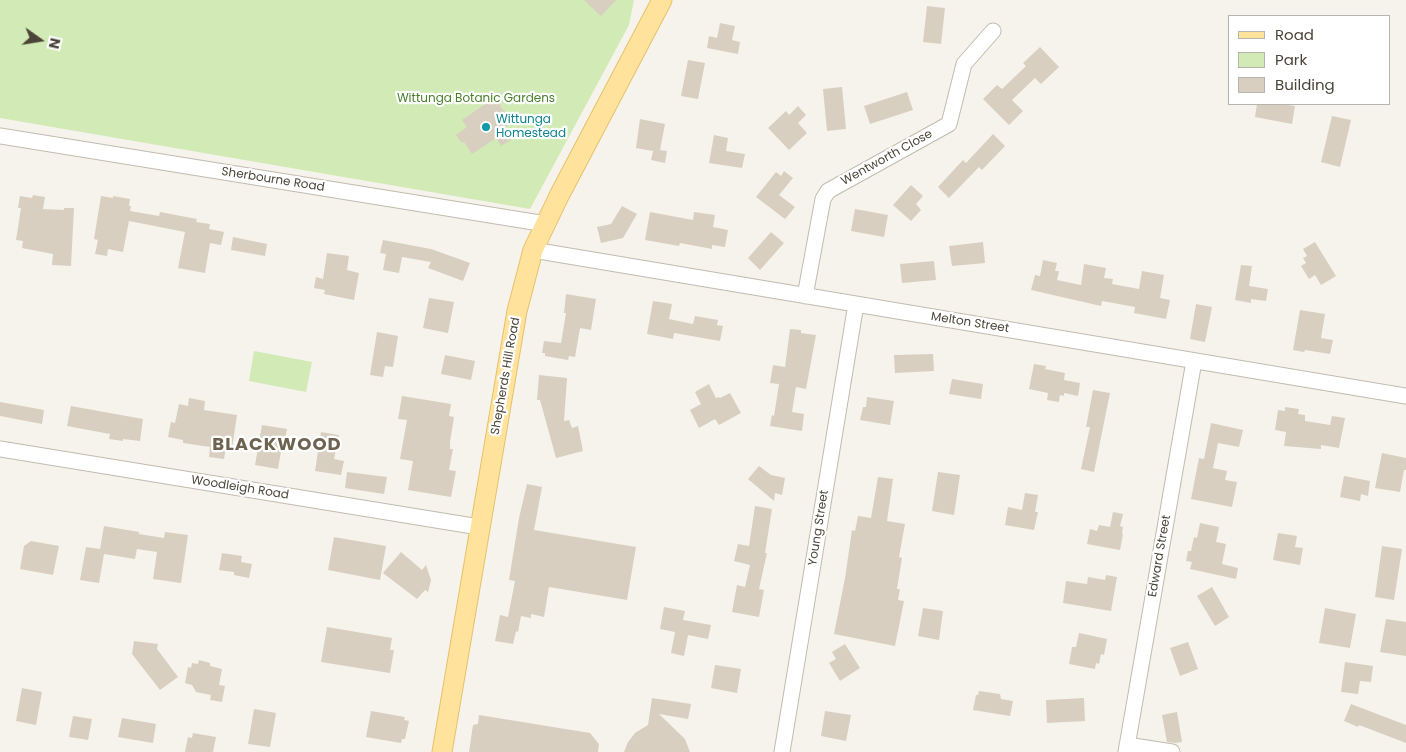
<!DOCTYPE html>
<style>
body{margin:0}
#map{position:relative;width:1406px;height:752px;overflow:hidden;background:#f6f3ec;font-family:Poppins,sans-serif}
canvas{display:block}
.legend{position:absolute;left:1228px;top:15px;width:162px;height:90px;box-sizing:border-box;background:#fff;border:1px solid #b7b4b0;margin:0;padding:6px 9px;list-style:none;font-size:15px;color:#4b4439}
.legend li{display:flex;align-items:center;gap:10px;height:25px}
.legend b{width:25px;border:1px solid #b7b4b0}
.north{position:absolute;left:15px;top:15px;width:50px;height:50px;-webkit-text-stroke:4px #fff;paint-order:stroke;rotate:103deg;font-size:14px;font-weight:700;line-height:20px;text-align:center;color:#4b4439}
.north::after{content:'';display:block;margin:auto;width:18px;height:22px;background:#4b4439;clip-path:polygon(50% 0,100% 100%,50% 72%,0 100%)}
</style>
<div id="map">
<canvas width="1406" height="752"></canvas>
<ul class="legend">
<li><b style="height:6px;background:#ffe39c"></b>Road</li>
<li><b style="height:14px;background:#d2eab5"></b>Park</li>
<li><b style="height:14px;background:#d8cfc1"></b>Building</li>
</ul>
<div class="north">N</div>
</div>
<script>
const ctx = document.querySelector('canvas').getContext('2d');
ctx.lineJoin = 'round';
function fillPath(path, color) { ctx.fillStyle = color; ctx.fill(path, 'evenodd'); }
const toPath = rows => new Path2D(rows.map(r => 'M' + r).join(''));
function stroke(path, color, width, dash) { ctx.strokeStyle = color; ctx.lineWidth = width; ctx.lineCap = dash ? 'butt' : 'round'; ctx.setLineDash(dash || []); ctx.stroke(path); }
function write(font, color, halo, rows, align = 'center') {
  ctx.font = font + ' Poppins,sans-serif'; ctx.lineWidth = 4.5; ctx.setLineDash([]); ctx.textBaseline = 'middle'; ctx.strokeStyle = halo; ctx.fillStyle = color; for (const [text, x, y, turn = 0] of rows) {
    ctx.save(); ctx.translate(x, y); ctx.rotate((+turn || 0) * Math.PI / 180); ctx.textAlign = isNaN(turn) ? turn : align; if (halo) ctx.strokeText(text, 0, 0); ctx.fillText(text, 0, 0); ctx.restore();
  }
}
const green = toPath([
 [0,0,634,0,629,25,530,209,0,118],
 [254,351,312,362,306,392,249,381]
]);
const building = toPath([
 [584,0,616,0,601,16],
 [927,6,945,8,941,44,923,42],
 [720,23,735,26,732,40,740,42,738,54,707,48,709,36,717,38],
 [1040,47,1059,67,1041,84,1035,78,1012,100,1023,111,1009,125,983,99,997,85,1002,89,1026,66,1023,63],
 [688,60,705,63,698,99,681,96],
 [842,87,846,129,827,131,823,89],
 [907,92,913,110,870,124,864,106],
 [491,100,494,105,498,102,512,123,503,128,511,140,501,146,496,138,472,154,464,142,462,143,456,135,467,127,462,120],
 [1257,104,1281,104,1295,106,1292,124,1255,117],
 [798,106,806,115,798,123,807,133,789,150,768,128,786,111,789,115],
 [1332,116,1351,120,1340,167,1321,162],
 [640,119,665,124,660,150,667,151,665,163,651,160,653,151,636,148],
 [993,134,1005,146,982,170,979,167,949,198,938,187,963,160,966,163],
 [714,135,728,138,726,151,745,154,742,168,709,163],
 [784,171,793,178,779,195,795,207,785,219,756,197,776,172,781,176],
 [911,185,923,196,916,204,921,210,911,221,893,205],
 [33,195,45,197,43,209,64,210,64,208,74,208,71,266,52,265,53,254,22,248,23,241,16,240,21,208,18,208,20,196,32,198],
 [101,196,113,198,113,196,130,199,129,206,131,206,130,211,159,216,160,212,197,219,196,222,210,224,209,229,224,232,221,245,210,243,205,273,178,268,185,232,129,221,123,252,108,249,107,256,95,254,98,240,94,239],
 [622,206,637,214,623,238,601,243,597,227,611,224],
 [855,209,888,215,884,237,851,231],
 [650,212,693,220,694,212,715,215,713,227,728,230,725,247,712,245,712,249,680,243,679,246,645,240],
 [771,232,784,243,760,270,748,258],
 [233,237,267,244,265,256,231,250],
 [383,240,431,249,470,263,463,281,428,268,431,262,402,257,399,273,383,270,386,254,380,253],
 [983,242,985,263,952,266,949,246],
 [1315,242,1336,276,1321,285,1315,275,1309,279,1301,266,1306,263,1303,258,1307,256,1303,249],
 [327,253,349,256,347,270,359,273,354,300,324,294,325,290,314,288,316,277,323,279],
 [1043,260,1057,263,1055,271,1059,271,1057,280,1081,285,1084,264,1106,268,1104,278,1113,279,1112,284,1139,289,1142,271,1164,275,1160,298,1170,300,1166,319,1134,313,1135,307,1102,301,1101,306,1031,290,1035,275,1040,276],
 [934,261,936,280,902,283,900,264],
 [1241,265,1252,266,1249,286,1268,289,1266,301,1251,299,1251,303,1235,300],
 [566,294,596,299,591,330,580,328,575,357,569,356,568,360,545,356,545,353,542,353,544,341,561,343,566,313,564,313],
 [429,298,454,302,448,333,423,328],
 [653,301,672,304,669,319,693,324,695,316,718,320,717,325,723,326,720,341,674,333,673,339,647,334],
 [1196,304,1212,307,1205,342,1190,339],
 [1300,310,1325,314,1321,338,1333,340,1330,354,1305,350,1304,352,1293,350],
 [790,329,801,330,801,333,816,335,806,389,796,387,792,412,804,414,802,431,770,426,772,415,774,416,779,384,770,383,773,365,785,367],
 [377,332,398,336,393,367,385,366,383,377,370,375],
 [933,354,934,371,895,373,894,355],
 [445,355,475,361,471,380,441,374],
 [1034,364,1046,366,1045,369,1065,373,1064,380,1080,383,1078,396,1064,393,1064,396,1060,395,1059,402,1047,400,1048,393,1029,389],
 [539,375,567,378,564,421,569,420,572,428,578,426,583,451,556,458,540,400,537,400],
 [952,379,983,384,981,399,949,394],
 [709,384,716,398,719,397,720,398,730,393,741,413,719,425,715,419,699,428,690,410,701,404,695,392],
 [1093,390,1110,393,1094,472,1081,469,1090,427,1086,427],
 [402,396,451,404,449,416,454,417,450,442,450,449,453,449,449,470,456,471,451,497,408,490,413,461,400,459,407,420,398,419],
 [867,397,894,401,890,425,860,420,863,407,866,407],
 [189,398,205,401,204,410,237,415,232,448,226,447,224,459,209,457,210,447,183,443,183,440,168,437,171,422,175,423,179,404,188,406],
 [0,402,44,410,42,424,0,416],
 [71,406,143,419,140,441,123,439,123,441,109,439,110,434,67,426],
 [1285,407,1299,409,1298,414,1305,415,1305,421,1330,425,1332,416,1345,418,1339,448,1321,445,1321,449,1284,446,1286,432,1275,430,1278,410,1285,411],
 [1211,423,1243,430,1239,447,1218,443,1213,468,1227,471,1225,480,1237,482,1232,507,1191,499,1199,458,1204,459],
 [262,425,287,429,285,440,283,440,278,469,255,465],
 [321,432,339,435,334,459,344,461,341,475,315,471],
 [1382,453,1406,458,1406,470,1404,470,1400,492,1375,488],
 [759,466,771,475,785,478,782,495,775,493,774,501,748,479],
 [347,472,387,477,384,494,345,488],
 [938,472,960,475,954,515,932,511],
 [1344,476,1370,481,1368,496,1361,494,1360,501,1340,497],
 [878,477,893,479,887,521,905,524,899,557,902,558,897,589,900,589,898,600,904,601,895,646,834,634,845,578,852,530,855,531,858,516,871,518],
 [527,484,542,487,534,530,636,547,627,600,549,587,544,617,531,614,531,618,521,616,518,632,516,631,513,644,495,641,500,615,508,617,515,581,509,580,519,518],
 [1025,493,1038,495,1035,512,1038,512,1034,530,1005,525,1008,507,1022,510],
 [755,506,772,509,765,553,767,553,759,589,764,590,759,617,732,612,737,585,745,587,750,565,734,561,738,544,749,546],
 [1113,512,1123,514,1120,526,1123,527,1122,534,1123,534,1120,550,1087,544,1090,529,1097,531,1099,525,1110,527],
 [1200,523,1219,527,1216,542,1226,544,1222,564,1238,568,1236,579,1190,569,1192,562,1186,561,1188,551,1191,551,1194,537,1197,538],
 [104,526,139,532,139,534,164,538,165,532,188,535,181,583,153,579,157,552,137,549,135,559,104,554,99,583,80,580,86,547,100,549],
 [1278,533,1297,536,1295,547,1303,548,1300,565,1273,560],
 [334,537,386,546,380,580,328,570],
 [31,541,59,546,53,575,20,569,24,546],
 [1382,546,1402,549,1394,600,1375,597],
 [401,552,422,570,426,565,431,580,428,592,425,590,417,599,383,573],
 [222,553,242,556,241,562,252,564,249,578,234,575,234,572,219,570],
 [1106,575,1117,577,1111,611,1063,603,1066,581,1087,584,1088,577,1105,580],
 [1212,587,1229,617,1215,626,1197,596],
 [664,607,685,611,683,620,711,625,708,639,688,635,684,656,671,653,675,632,660,629],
 [923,608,943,611,939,640,918,636],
 [1325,608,1356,614,1350,648,1319,643],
 [1386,619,1406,622,1406,656,1380,652],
 [327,627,392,638,390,650,394,650,390,673,321,662],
 [1079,633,1107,639,1104,655,1101,654,1099,664,1096,663,1095,669,1069,664,1072,647,1076,647],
 [134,641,158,644,157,649,178,677,160,690,132,654],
 [1188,642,1198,669,1180,676,1170,648],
 [845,644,860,668,840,681,829,663,836,659,832,652],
 [199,660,210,663,210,666,222,669,219,685,225,686,222,702,210,700,211,695,196,692,192,685,185,683,188,667,191,668,192,663,198,664],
 [1345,662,1373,666,1371,682,1360,681,1358,694,1341,692],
 [715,665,741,669,737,693,711,688],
 [22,688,42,692,36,725,16,721],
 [979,691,1000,694,1001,699,1013,701,1010,716,973,710,976,695,978,695],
 [652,698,691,704,688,719,659,714,685,739,690,752,624,752,628,742,635,733,648,725],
 [1084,698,1085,721,1047,723,1046,700],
 [1351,704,1406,725,1406,743,1359,725,1358,727,1344,721],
 [254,709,276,713,270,747,248,744],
 [371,711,405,717,404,720,409,721,405,739,402,739,401,743,366,737],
 [825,711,851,715,846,741,821,736],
 [1177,712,1182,742,1175,743,1167,742,1162,715],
 [479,715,590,733,599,744,598,752,469,752,473,725,478,724],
 [73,716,92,719,88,740,69,737],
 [122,718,156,724,153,743,118,737],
 [193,733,216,737,213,752,185,752,188,737,192,738]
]);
const minor = toPath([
 [0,136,546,224],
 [533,250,1406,396],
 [805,296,823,199,828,191,949,124,964,64,993,31],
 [0,449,479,527],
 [1127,745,1172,752],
 [782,752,856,304],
 [1126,752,1194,361]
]);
const major = toPath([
 [442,752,517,311,533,250,560,194,662,0]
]);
const markers = [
 [486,127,5,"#0f9aa8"]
];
const parkNames = [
 ["Wittunga Botanic Gardens",476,99]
];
const cultureNames = [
 ["Wittunga",496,120],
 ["Homestead",496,134]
];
const streetNames = [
 ["Wentworth Close",887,158,-29],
 ["Sherbourne Road",273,180,9],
 ["Melton Street",970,323,9],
 ["Shepherds Hill Road",506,376,-80],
 ["Woodleigh Road",240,488,9],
 ["Young Street",819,528,-81],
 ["Edward Street",1160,556,-80]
];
const districtNames = [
 ["BLACKWOOD",277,445]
];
fillPath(green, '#d2eab5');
fillPath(building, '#d8cfc1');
stroke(minor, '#c2bbae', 17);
stroke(major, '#e6c16a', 21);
stroke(minor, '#fff', 15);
stroke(major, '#ffe39c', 19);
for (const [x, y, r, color] of markers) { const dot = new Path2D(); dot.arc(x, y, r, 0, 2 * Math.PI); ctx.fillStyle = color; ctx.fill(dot); stroke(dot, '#fff', 2); }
write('12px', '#4a7f2a', '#fff', parkNames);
write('12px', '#0d838f', '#fff', cultureNames, 'left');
write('12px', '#4b4439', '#fff', streetNames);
ctx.letterSpacing = '1px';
write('bold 18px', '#6e6250', '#fff', districtNames);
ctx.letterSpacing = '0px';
</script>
